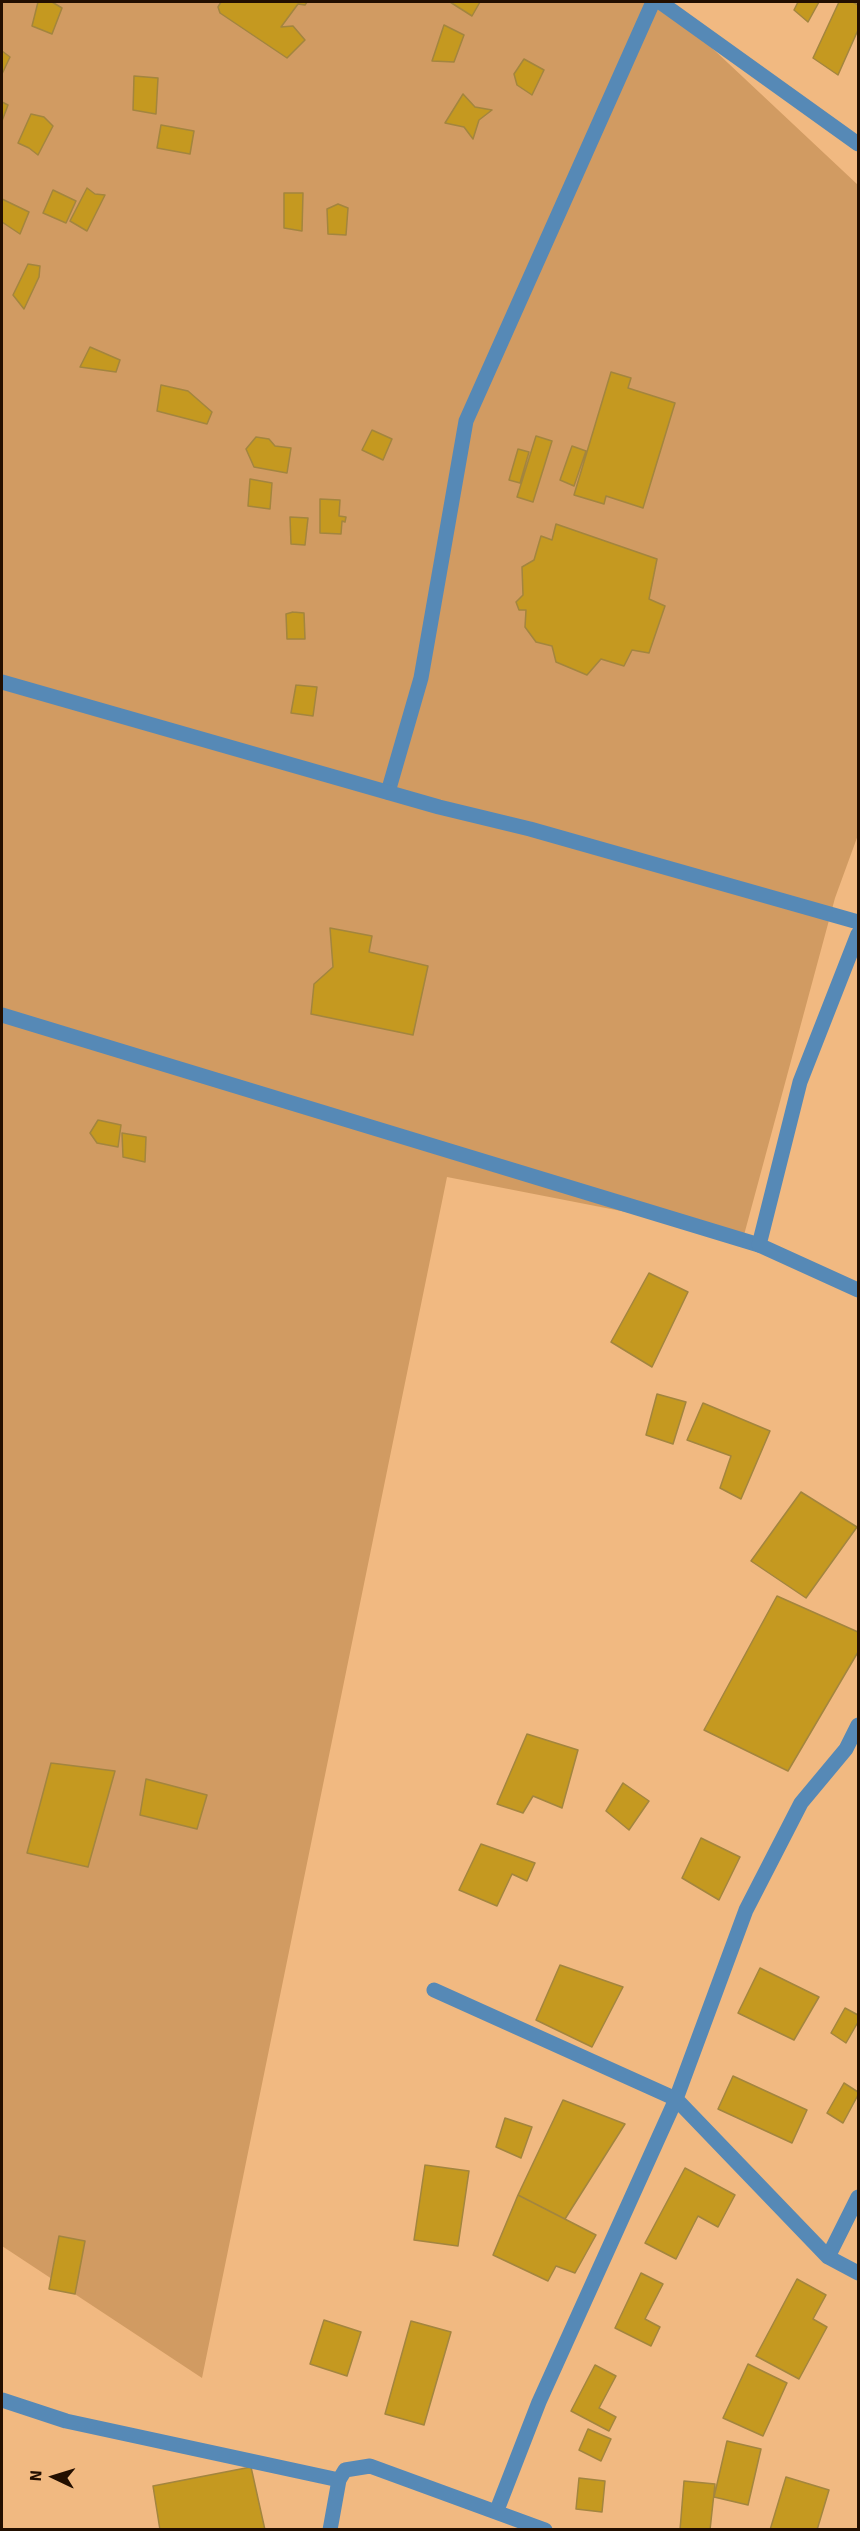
<!DOCTYPE html>
<style>
body{margin:0}
#map{position:relative;width:860px;height:2531px;overflow:hidden;background:#f1b981;font-family:Signika,sans-serif}
canvas{display:block}
.frame{position:absolute;inset:0;border:3px solid #230f00;pointer-events:none}
.north{position:absolute;left:24px;top:2447px;width:60px;height:60px;-webkit-text-stroke:4px #f1b981;paint-order:stroke;rotate:274deg;font-size:16px;font-weight:700;line-height:24px;text-align:center;color:#230f00}
.north::after{content:'';display:block;margin:auto;width:21px;height:27px;background:#230f00;clip-path:polygon(50% 0,100% 100%,50% 72%,0 100%)}
</style>
<div id="map">
<canvas width="860" height="2531"></canvas>
<div class="frame"></div>
<div class="north">N</div>
</div>
<script>
const ctx = document.querySelector('canvas').getContext('2d');
ctx.lineJoin = 'round';
function fillPath(path, color) { ctx.fillStyle = color; ctx.fill(path, 'evenodd'); }
const toPath = rows => new Path2D(rows.map(r => 'M' + r).join(''));
function stroke(path, color, width, dash) { ctx.strokeStyle = color; ctx.lineWidth = width; ctx.lineCap = dash ? 'butt' : 'round'; ctx.setLineDash(dash || []); ctx.stroke(path); }
const green = toPath([
 [2,2,663,2,858,185,858,835,835,898,744,1235,447,1177,202,2378,2,2246]
]);
const building = toPath([
 [38,2,52,2,62,8,52,34,32,26,38,2],
 [221,2,307,2,305,5,298,4,281,27,293,26,305,40,287,58,220,13,218,7,221,2],
 [450,2,480,2,472,16,450,2],
 [798,2,819,2,808,22,794,10,798,2],
 [839,2,853,2,858,5,858,30,838,75,813,58,839,2],
 [444,25,464,35,454,62,432,61,444,25],
 [2,51,10,57,2,74,2,51],
 [524,59,544,70,532,95,517,85,514,74,524,59],
 [134,76,158,78,156,114,133,110,134,76],
 [463,94,475,107,492,110,479,120,473,139,464,127,445,123,463,94],
 [2,102,8,105,2,121,2,102],
 [31,114,44,117,53,126,38,155,29,148,18,143,31,114],
 [161,125,194,131,190,154,157,148,161,125],
 [87,188,95,194,105,195,87,231,70,221,87,188],
 [53,190,76,201,66,223,43,213,53,190],
 [284,193,303,193,302,231,284,228,284,193],
 [2,199,29,212,20,234,2,222,2,199],
 [338,204,348,208,346,235,328,234,327,209,338,204],
 [28,264,40,266,39,277,24,309,13,295,28,264],
 [90,347,120,360,116,372,80,367,90,347],
 [611,372,631,378,628,388,675,403,643,508,606,496,604,504,574,495,611,372],
 [161,385,188,391,212,412,207,424,157,411,161,385],
 [372,430,392,439,383,460,362,450,372,430],
 [536,436,552,441,533,502,517,497,536,436],
 [256,437,269,439,275,446,291,448,287,473,254,467,246,449,256,437],
 [572,446,586,451,574,486,560,480,572,446],
 [518,449,529,452,520,483,509,480,518,449],
 [250,479,272,483,270,509,248,506,250,479],
 [320,499,340,500,339,516,346,517,345,522,342,521,341,534,320,533,320,499],
 [290,517,308,518,305,545,291,544,290,517],
 [556,524,657,559,649,599,665,606,649,653,632,650,624,666,601,659,587,675,556,662,552,646,536,642,525,627,526,610,519,610,516,602,523,595,522,567,534,560,541,536,552,540,556,524],
 [293,612,304,613,305,639,287,639,286,614,293,612],
 [296,685,317,687,313,716,291,713,296,685],
 [330,928,372,936,369,952,428,966,413,1035,311,1014,314,984,333,967,330,928],
 [98,1120,121,1125,118,1147,97,1143,90,1133,98,1120],
 [122,1133,146,1137,145,1162,123,1157,122,1133],
 [649,1273,688,1292,652,1367,611,1342,649,1273],
 [657,1394,686,1402,673,1444,646,1435,657,1394],
 [703,1403,770,1431,741,1499,720,1488,731,1456,687,1440,703,1403],
 [801,1492,857,1527,806,1598,751,1561,801,1492],
 [777,1596,858,1632,858,1652,788,1771,704,1730,777,1596],
 [527,1734,578,1750,562,1808,533,1796,523,1813,497,1804,527,1734],
 [51,1763,115,1771,88,1867,27,1853,51,1763],
 [146,1779,207,1795,197,1829,140,1815,146,1779],
 [623,1783,649,1801,629,1830,606,1811,623,1783],
 [701,1838,740,1857,719,1900,682,1878,701,1838],
 [481,1844,535,1863,527,1881,512,1874,497,1906,459,1890,481,1844],
 [560,1965,623,1987,592,2047,536,2020,560,1965],
 [760,1968,819,1997,794,2040,738,2013,760,1968],
 [845,2008,858,2015,858,2022,846,2043,831,2033,845,2008],
 [733,2076,807,2110,792,2143,718,2109,733,2076],
 [844,2083,858,2092,858,2095,843,2123,827,2113,844,2083],
 [563,2100,625,2124,565,2219,518,2195,563,2100],
 [505,2118,532,2127,521,2158,496,2147,505,2118],
 [425,2165,469,2171,458,2246,414,2240,425,2165],
 [685,2168,735,2195,718,2227,698,2216,676,2259,645,2243,685,2168],
 [518,2195,596,2235,575,2273,556,2266,548,2281,493,2255,518,2195],
 [59,2236,85,2241,75,2294,49,2289,59,2236],
 [641,2273,663,2284,645,2319,660,2327,651,2346,615,2328,641,2273],
 [797,2279,826,2295,813,2319,827,2327,799,2379,756,2356,797,2279],
 [324,2320,361,2332,347,2376,310,2364,324,2320],
 [411,2321,451,2332,424,2425,385,2414,411,2321],
 [748,2364,787,2383,763,2436,723,2418,748,2364],
 [595,2365,616,2376,599,2408,616,2417,609,2431,571,2411,595,2365],
 [588,2429,611,2439,601,2461,579,2450,588,2429],
 [727,2441,761,2449,748,2505,714,2497,727,2441],
 [251,2467,265,2530,160,2530,153,2486,251,2467],
 [786,2477,829,2490,817,2530,770,2530,786,2477],
 [579,2478,605,2481,602,2512,576,2509,579,2478],
 [684,2481,715,2484,710,2530,680,2530,684,2481]
]);
const service = toPath([
 [660,2,858,144],
 [388,792,421,678,466,421,653,2],
 [2,1015,759,1245]
]);
const minor = toPath([
 [2,682,439,807,530,829,858,922],
 [858,934,800,1082,759,1245,858,1290],
 [434,1990,676,2099,828,2257,858,2273],
 [828,2257,858,2197],
 [2,2400,66,2421,339,2480],
 [497,2510,539,2402,676,2099,746,1910,801,1803,846,1749,858,1725],
 [330,2530,339,2480,345,2470,370,2466,545,2530]
]);
fillPath(green, '#d19b62');
fillPath(building, '#c59920');
stroke(building, '#a3853e', 1.5);
stroke(service, '#5689b6', 15);
stroke(minor, '#5689b6', 15);
</script>
